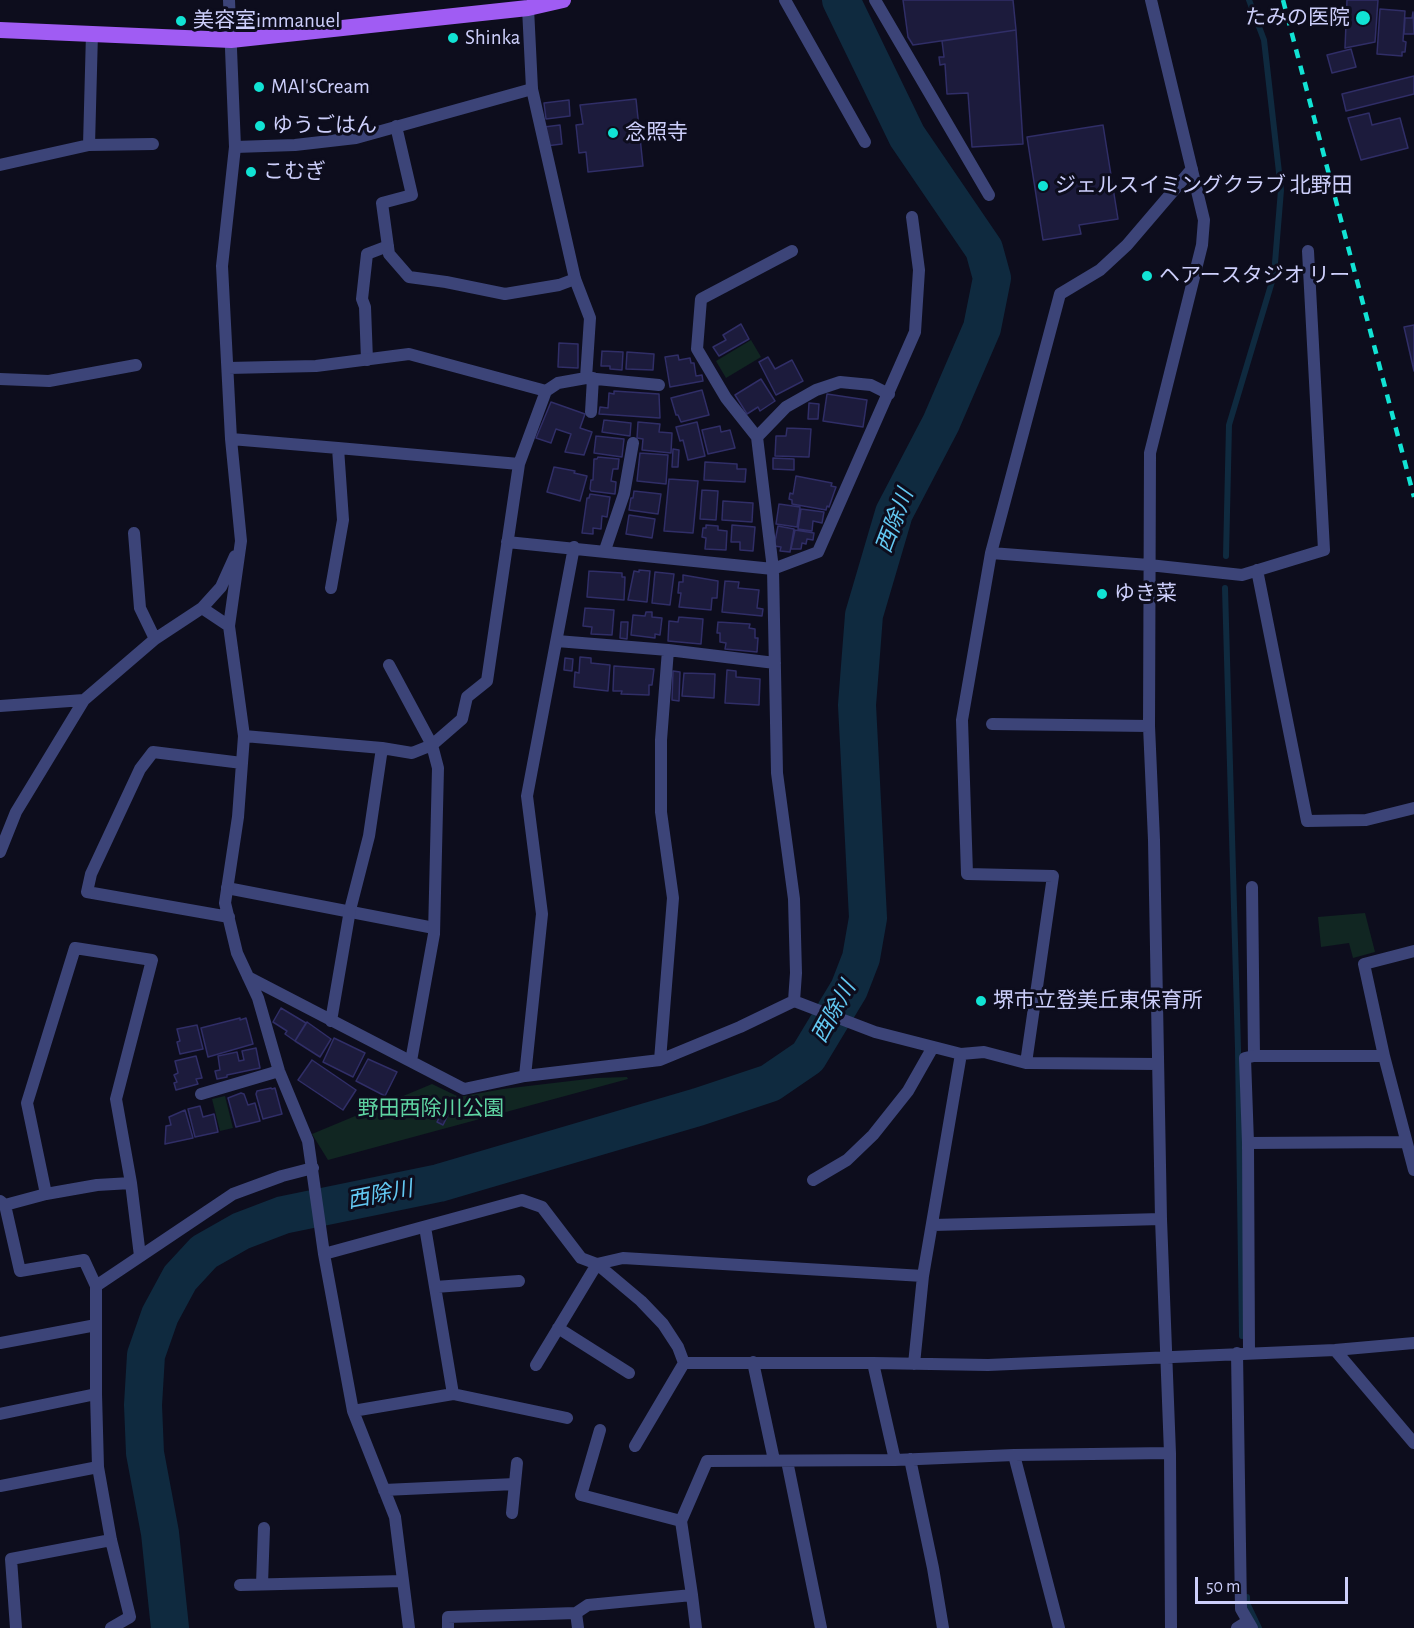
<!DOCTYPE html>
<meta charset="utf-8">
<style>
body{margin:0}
#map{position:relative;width:1414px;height:1628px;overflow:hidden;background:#0d0d1d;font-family:"Alegreya Sans",sans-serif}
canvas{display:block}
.scale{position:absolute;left:1195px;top:1577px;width:153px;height:27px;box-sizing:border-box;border:3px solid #cdcffb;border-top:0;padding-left:8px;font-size:18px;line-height:21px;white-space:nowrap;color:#cdcffb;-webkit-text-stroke:4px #0d0d1d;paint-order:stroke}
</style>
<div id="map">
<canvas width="1414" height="1628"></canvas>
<div class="scale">50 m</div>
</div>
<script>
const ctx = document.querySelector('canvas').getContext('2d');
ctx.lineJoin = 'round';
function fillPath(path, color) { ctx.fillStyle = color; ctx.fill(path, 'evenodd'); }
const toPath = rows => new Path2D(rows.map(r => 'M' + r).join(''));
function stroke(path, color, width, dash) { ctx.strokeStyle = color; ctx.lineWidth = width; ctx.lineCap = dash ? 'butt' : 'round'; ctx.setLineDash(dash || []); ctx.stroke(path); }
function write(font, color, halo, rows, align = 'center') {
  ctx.font = font + ' "Alegreya Sans","Noto Sans JP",sans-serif'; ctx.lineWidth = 6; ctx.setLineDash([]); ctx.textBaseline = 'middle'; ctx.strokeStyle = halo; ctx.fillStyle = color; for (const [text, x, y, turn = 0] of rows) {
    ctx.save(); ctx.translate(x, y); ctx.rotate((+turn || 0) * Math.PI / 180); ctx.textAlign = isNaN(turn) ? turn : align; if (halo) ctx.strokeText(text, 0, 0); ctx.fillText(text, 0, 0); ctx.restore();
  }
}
const green = toPath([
 [751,340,761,357,726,378,716,361],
 [1365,913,1375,952,1353,958,1349,943,1321,947,1318,917],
 [627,1077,628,1079,328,1160,312,1134,432,1084,459,1097,503,1089,596,1078],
 [225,1096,233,1128,220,1131,212,1099]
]);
const stream = toPath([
 [1226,556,1229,425,1274,275,1281,190,1264,40,1249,0],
 [1225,588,1238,1049,1242,1336],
 [1247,1597,1247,1603,1259,1628]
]);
const river = toPath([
 [170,1628,160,1533,145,1453,143,1405,146,1355,160,1315,180,1278,204,1252,241,1231,283,1215,439,1183,698,1107,770,1083,808,1057,849,989,861,958,868,918,857,705,864,615,894,513,941,423,982,328,992,278,984,249,907,136,841,0]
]);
const building = toPath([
 [903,0,1013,0,1016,30,913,45,908,37,903,0],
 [1347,0,1378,0,1375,42,1345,48,1347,0],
 [1380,9,1405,11,1403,41,1406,42,1405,52,1402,52,1402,56,1377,54,1380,9],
 [1413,12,1414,34,1404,34,1405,18,1412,18,1413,12],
 [1016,30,1023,144,972,147,968,93,947,94,945,64,940,65,939,57,944,57,942,41,1016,30],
 [1351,49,1356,67,1332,73,1327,55,1351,49],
 [1414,76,1414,94,1346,111,1342,94,1414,76],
 [636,99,643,166,588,172,586,152,579,153,576,125,583,124,580,105,636,99],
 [569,100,570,116,546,119,544,103,569,100],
 [1369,113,1372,125,1400,118,1408,148,1361,160,1348,118,1369,113],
 [560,125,562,144,546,146,544,127,560,125],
 [1103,125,1118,219,1079,225,1081,234,1043,240,1027,137,1103,125],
 [741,324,749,339,719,356,713,347,726,340,723,335,741,324],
 [1414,325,1414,371,1404,327,1414,325],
 [559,343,578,344,578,368,558,367,559,343],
 [602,351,623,352,622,370,610,369,610,366,601,366,602,351],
 [627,352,654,354,653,370,626,369,627,352],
 [678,355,679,360,690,358,691,363,694,363,696,376,702,375,703,381,670,387,665,357,678,355],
 [768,357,775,369,792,360,803,381,776,395,759,362,768,357],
 [761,379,775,401,760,411,758,407,747,414,735,395,761,379],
 [702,390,709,415,681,422,678,415,676,415,671,398,702,390],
 [614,391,659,394,660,418,599,414,600,407,608,408,609,393,614,394,614,391],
 [827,394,867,400,863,427,823,421,827,394],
 [551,402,585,414,580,428,592,432,584,455,565,452,571,434,556,429,551,443,536,438,551,402],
 [809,403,819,404,818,419,808,419,809,403],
 [604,420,631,423,630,436,602,432,604,420],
 [638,422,660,424,659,432,672,433,671,453,642,450,643,439,637,438,638,422],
 [697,422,705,456,688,460,683,440,680,441,676,427,697,422],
 [720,426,721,432,730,430,735,448,708,454,702,430,720,426],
 [787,428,811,429,809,457,775,456,776,436,786,436,787,428],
 [596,436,624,439,622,457,594,453,596,436],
 [673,449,679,450,678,467,672,467,673,449],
 [640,453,668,455,666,484,637,481,640,453],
 [598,457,619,459,618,469,613,469,611,481,616,482,615,494,591,491,590,489,591,480,593,480,594,459,597,459,598,457],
 [773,458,794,459,794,470,773,469,773,458],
 [705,462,737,464,737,469,746,469,745,482,704,480,705,462],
 [554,467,575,471,574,473,587,476,580,501,547,492,554,467],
 [796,476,832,483,831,486,836,487,829,507,827,506,826,510,792,504,792,500,789,499,790,493,793,494,796,476],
 [669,479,698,481,693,533,664,531,669,479],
 [702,490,718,491,716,520,700,519,702,490],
 [634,491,661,494,658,514,629,510,631,498,633,498,634,491],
 [590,494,610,497,607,517,602,516,601,529,593,528,593,534,582,533,587,498,589,498,590,494],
 [723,501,753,503,752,522,722,520,723,501],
 [779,504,800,507,797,527,776,524,779,504],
 [801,509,824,512,822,523,813,521,812,531,798,529,801,509],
 [629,515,655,519,652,538,626,534,629,515],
 [706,525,718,526,718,530,727,531,726,550,705,549,706,538,702,537,703,528,706,528,706,525],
 [732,525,755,527,753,551,740,550,740,542,731,542,732,525],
 [778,526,794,529,790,552,780,551,781,547,774,546,778,526],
 [795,530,814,533,813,540,807,539,806,544,802,543,801,549,791,549,795,530],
 [639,570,650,571,647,602,628,600,634,571,639,572,639,570],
 [589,571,622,573,622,577,625,577,624,600,587,597,589,571],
 [655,572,674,574,670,605,652,603,655,572],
 [683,575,718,581,717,598,712,598,711,610,679,607,681,593,678,593,679,582,683,582,683,575],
 [725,581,739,582,738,588,759,590,757,608,763,609,762,616,722,612,725,581],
 [585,608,614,610,612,635,591,634,592,627,583,626,585,608],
 [646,612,652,612,652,617,662,618,660,635,655,634,655,638,631,635,633,615,645,616,646,612],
 [679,617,703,619,701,644,668,641,669,621,678,622,679,617],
 [621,622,628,622,627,639,620,638,621,622],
 [718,622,750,624,749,628,755,629,755,638,758,638,757,652,725,649,726,643,720,642,720,633,717,633,718,622],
 [580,657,591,658,591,663,610,665,608,691,574,687,575,672,579,673,580,657],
 [565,658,573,659,572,671,564,670,565,658],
 [614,666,654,669,652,685,649,685,649,695,621,694,622,691,613,691,614,666],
 [727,670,736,671,736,677,760,679,759,705,725,703,727,670],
 [673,671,680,672,679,701,672,700,673,671],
 [684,673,715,674,714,698,682,696,684,673],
 [281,1008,306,1023,295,1041,285,1034,287,1031,273,1022,281,1008],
 [240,1018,240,1020,246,1018,253,1044,208,1057,201,1028,240,1018],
 [307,1022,331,1039,320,1057,295,1041,307,1022],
 [197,1025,203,1049,180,1054,177,1042,180,1041,177,1029,197,1025],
 [334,1038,365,1053,353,1077,323,1062,334,1038],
 [256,1048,260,1068,227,1075,227,1077,217,1079,215,1071,220,1070,218,1056,237,1052,239,1061,244,1060,242,1051,256,1048],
 [196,1056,202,1078,196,1079,198,1084,176,1090,174,1083,177,1082,174,1075,178,1073,175,1061,196,1056],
 [368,1059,397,1072,385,1096,356,1081,368,1059],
 [312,1060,356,1090,343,1110,298,1080,312,1060],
 [271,1088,272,1089,275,1088,282,1114,263,1119,256,1094,257,1091,271,1088],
 [241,1093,244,1094,248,1105,255,1103,260,1121,236,1127,228,1098,241,1093],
 [449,1099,454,1102,443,1125,437,1122,449,1099],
 [200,1106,203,1117,214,1114,218,1132,195,1137,188,1109,200,1106],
 [185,1110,193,1138,165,1144,166,1126,171,1125,169,1117,185,1110]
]);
const service = toPath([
 [875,0,989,195],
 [396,126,412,195,382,203,389,254,409,277,446,282,505,294,559,285,575,279],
 [235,147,295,145,356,138,532,89],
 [367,360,365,307,362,299,367,254,388,246],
 [1252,887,1254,1056],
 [227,888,434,928],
 [0,1343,96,1325]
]);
const minor = toPath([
 [229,0,235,147,222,266,231,439,241,541,229,626,244,736,238,817,225,903,237,953,258,998,279,1071,308,1141,324,1254,353,1411,395,1517,409,1628],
 [785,0,865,142],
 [1151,0,1204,220,1202,245,1150,453,1149,726,1154,840,1161,1219,1170,1453,1171,1628],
 [89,145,92,33],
 [0,165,89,145,153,144],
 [228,368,316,366,409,354,546,391],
 [586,378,659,385],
 [0,379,49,381,136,365],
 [591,412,593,378],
 [757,437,786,407,816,390,840,382,871,385,889,394],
 [231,439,338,448,343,520,331,588],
 [338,448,519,464],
 [134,533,140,608,155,639],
 [507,542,773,569,757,437,726,398,697,349,701,299,792,251],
 [605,550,624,494,633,443],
 [991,553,1149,565,1242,575,1324,550,1308,251],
 [1257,570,1307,821,1366,820,1414,808],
 [202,608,229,626],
 [557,641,668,650,775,663],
 [389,665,432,745,438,768,434,934,411,1061],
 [0,706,84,700,155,639,202,608,221,587,235,556],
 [992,724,1149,726],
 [244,736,382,748,412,753,432,745,462,719,467,697,487,681,519,464,546,391,558,383,586,378,590,318,575,279,532,89,528,8],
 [0,852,16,812,84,700],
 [229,917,87,892,91,874,140,769,153,752,242,763],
 [1414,951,1364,964,1384,1056,1414,1170],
 [248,977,464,1089,525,1076,660,1060,740,1027,794,1001,796,973,794,899,777,773,773,569,818,552,915,332,919,270,912,217],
 [331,1021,350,910,369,836,382,748],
 [961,1054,984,1052,1026,1063],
 [660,1060,673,898,661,812,661,740,668,650],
 [1158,1064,1026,1063,1053,876,967,874,962,720,991,553,1060,294,1100,270,1127,245,1192,169],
 [525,1076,542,914,527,796,574,547],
 [201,1094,279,1071],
 [1248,1143,1406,1142],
 [813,1180,847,1160,873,1135,908,1091,933,1047],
 [46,1194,27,1103,75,948,152,960,116,1099,131,1183,140,1256],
 [0,1201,5,1205,20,1271,84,1260,96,1286,96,1394,98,1467,111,1540,130,1617,111,1628],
 [5,1205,46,1194,97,1185,131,1183],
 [933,1225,1161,1219],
 [425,1227,453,1394],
 [324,1254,522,1200,542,1207,581,1258,597,1264,641,1301,663,1324,678,1347,684,1363,873,1363,988,1365,1335,1350,1414,1343],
 [96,1286,233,1194,282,1176,313,1168],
 [435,1287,519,1281],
 [558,1328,629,1373],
 [1335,1350,1414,1443],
 [1237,1353,1241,1609,1252,1628],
 [1249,1353,1248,1143,1245,1058,1254,1056,1384,1056],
 [753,1362,774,1460],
 [873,1363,895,1460],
 [914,1364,923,1276],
 [536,1365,597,1264,623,1258,923,1276,961,1054,875,1032,794,1001],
 [353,1411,453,1394,567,1418],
 [0,1414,96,1394],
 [600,1430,581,1495,681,1521],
 [635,1446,684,1363],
 [1014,1455,1059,1628],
 [910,1459,933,1568,943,1628],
 [787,1461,821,1628],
 [0,1486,98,1467],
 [384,1490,515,1484],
 [512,1513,517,1463],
 [262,1584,264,1528],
 [240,1585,403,1581],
 [692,1595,696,1628],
 [576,1613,578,1628],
 [16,1628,11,1559,111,1540],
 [448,1628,448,1617,576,1613,588,1605,692,1595,681,1521,707,1461,895,1460,1014,1455,1170,1453],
 [1237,1628,1248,1621]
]);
const primary = toPath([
 [0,30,231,40,528,8,563,0]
]);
const rail = toPath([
 [1283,0,1414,497]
]);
const markers = [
 [1363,18,8,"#11e3d4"],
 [181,21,6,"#11e3d4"],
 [453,38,6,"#11e3d4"],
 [259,87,6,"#11e3d4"],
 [260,126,6,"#11e3d4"],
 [613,133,6,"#11e3d4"],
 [251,172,6,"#11e3d4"],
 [1043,186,6,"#11e3d4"],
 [1147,276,6,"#11e3d4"],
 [1102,594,6,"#11e3d4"],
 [981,1001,6,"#11e3d4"]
];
const poiNames = [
 ["たみの医院",1350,18,"right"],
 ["美容室immanuel",193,21],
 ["Shinka",465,38],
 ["MAI'sCream",271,87],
 ["ゆうごはん",272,126],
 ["念照寺",625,133],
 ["こむぎ",263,172],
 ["ジェルスイミングクラブ 北野田",1055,186],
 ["ヘアースタジオ リー",1159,276],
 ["ゆき菜",1114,594],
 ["堺市立登美丘東保育所",993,1001]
];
const parkNames = [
 ["野田西除川公園",431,1109]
];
const waterNames = [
 ["西除川",895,521,-69],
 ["西除川",834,1012,-61],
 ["西除川",380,1195,-11]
];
fillPath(green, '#112622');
stroke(stream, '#0f2a3f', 6);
stroke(river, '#0f2a3f', 38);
fillPath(building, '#1c1b3c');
stroke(building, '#302e67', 1.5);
stroke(service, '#3c4478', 12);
stroke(minor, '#3c4478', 12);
stroke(primary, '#a05cf3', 16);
stroke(rail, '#11e3d4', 4.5, [9, 8]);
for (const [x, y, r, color] of markers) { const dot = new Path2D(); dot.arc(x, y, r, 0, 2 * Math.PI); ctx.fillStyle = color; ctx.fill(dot); stroke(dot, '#0d0d1d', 2); }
write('21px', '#cdcffb', '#0d0d1d', poiNames, 'left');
write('21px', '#5fd5a3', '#0d0d1d', parkNames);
write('italic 22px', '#63c9f3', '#0d0d1d', waterNames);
</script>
